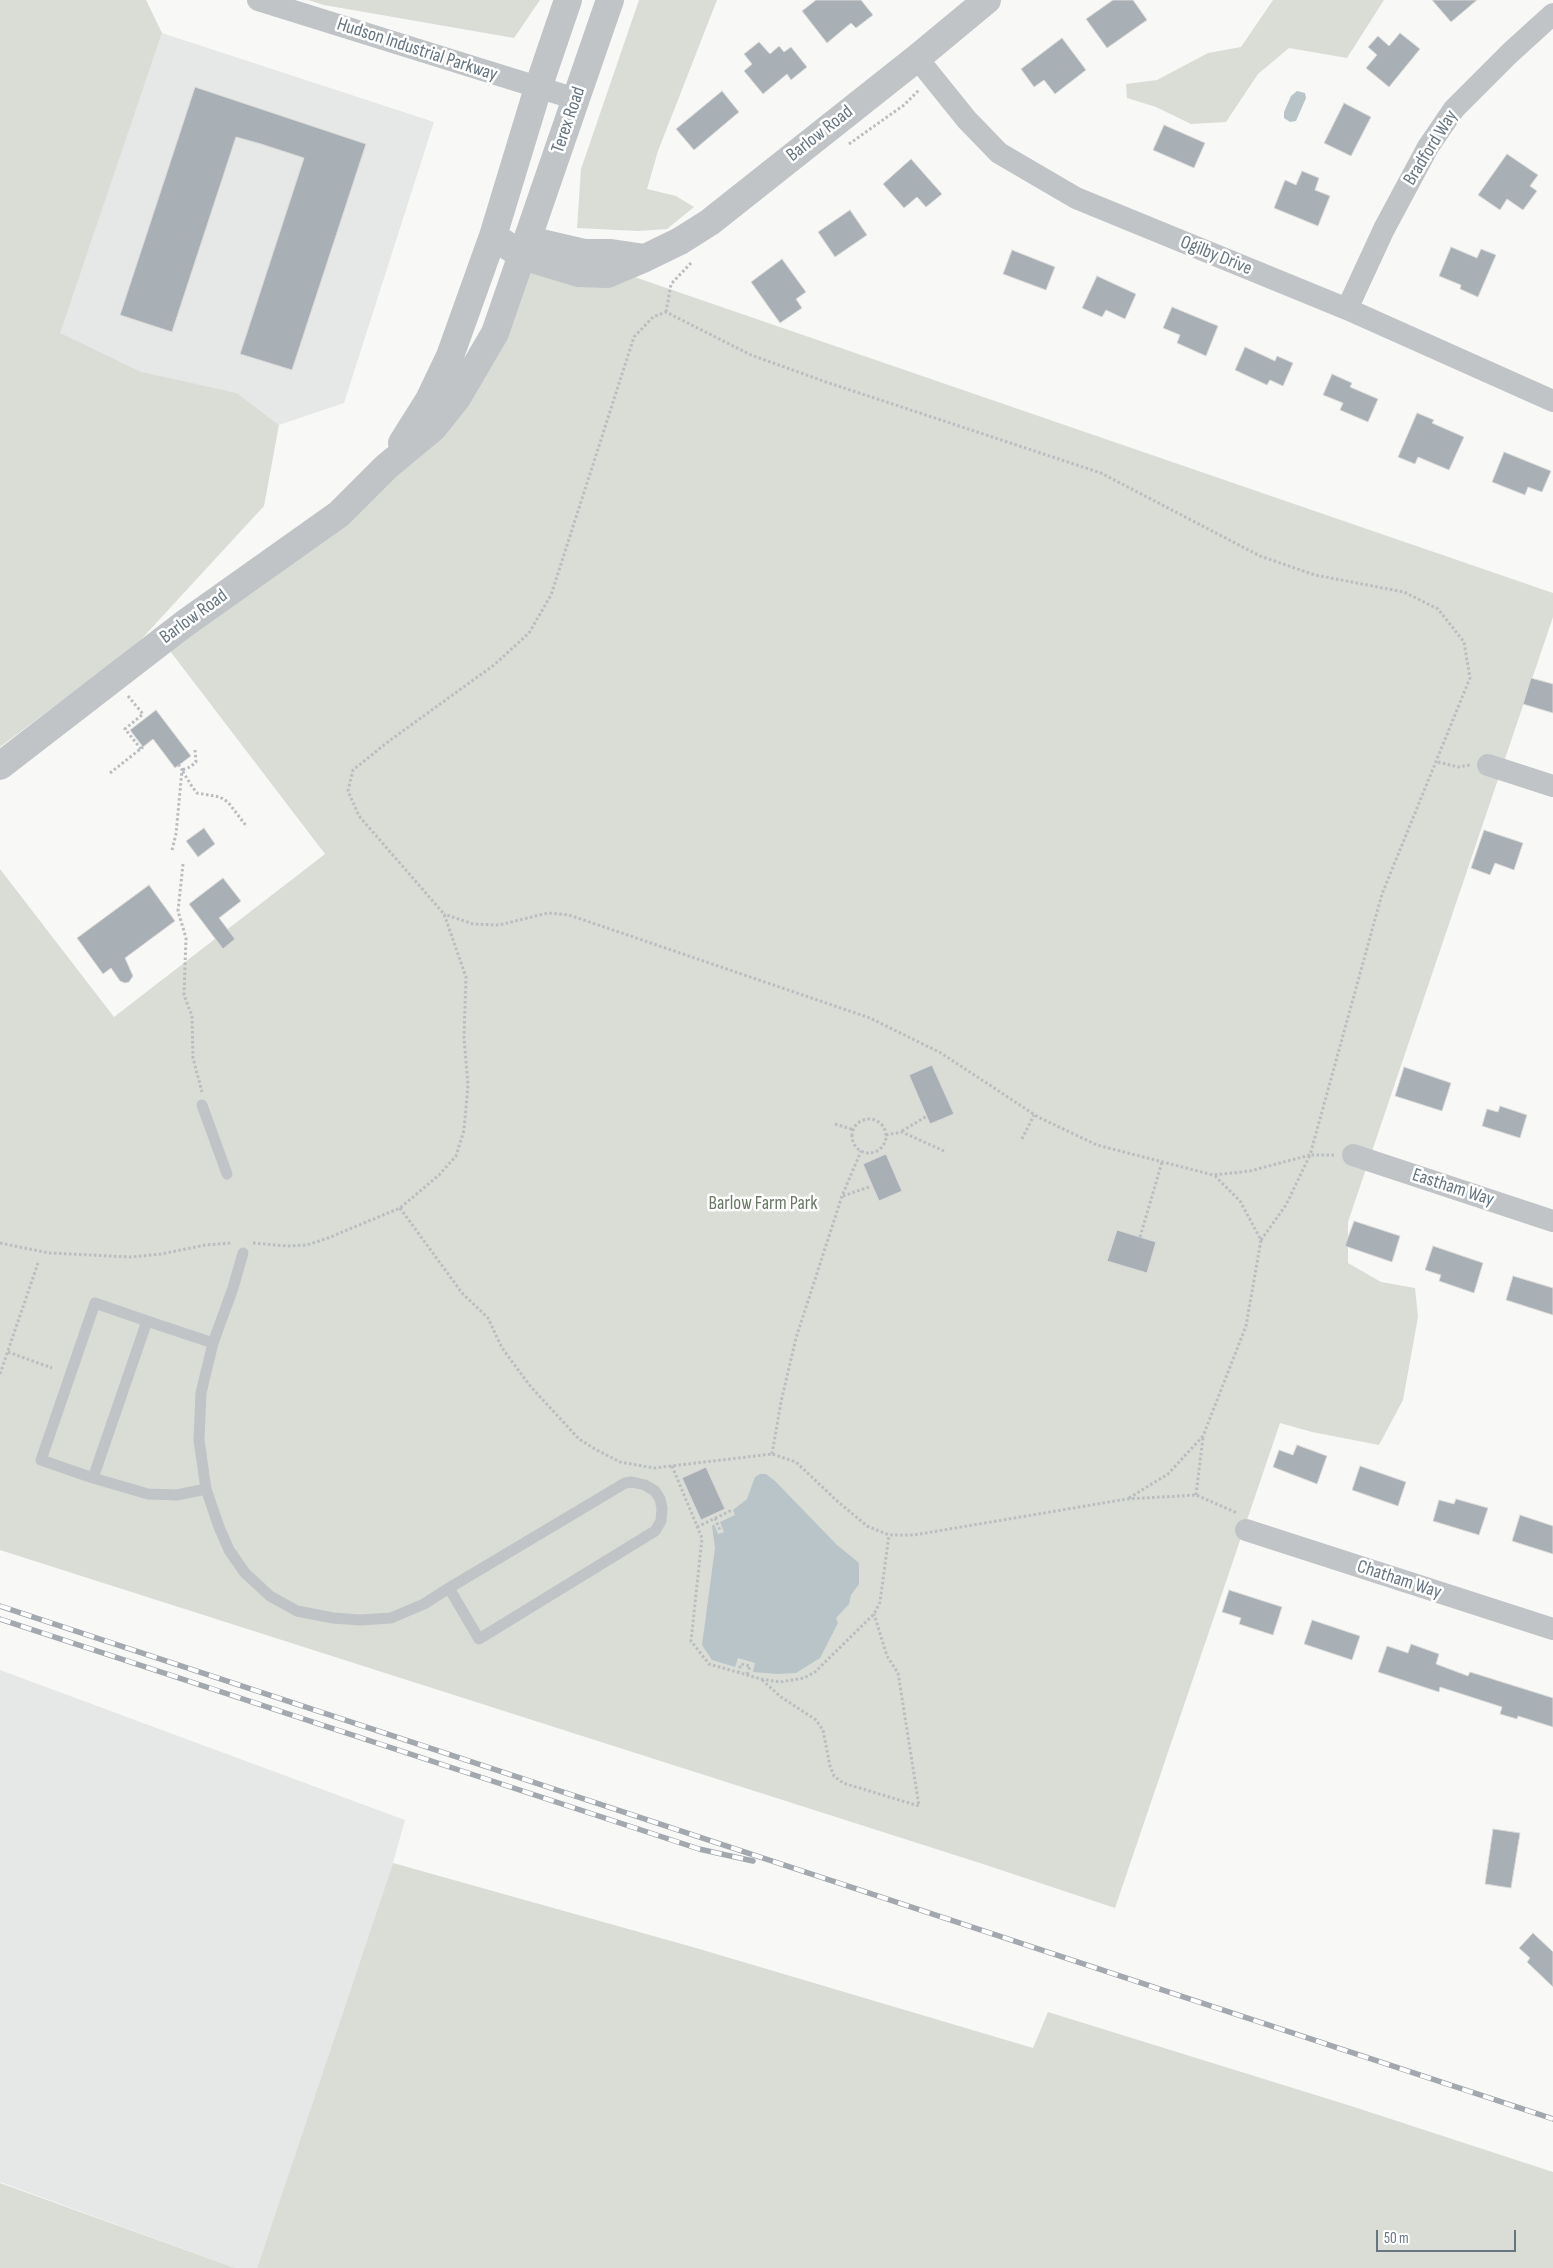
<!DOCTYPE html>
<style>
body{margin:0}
#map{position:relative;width:1553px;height:2268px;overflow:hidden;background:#f8f8f6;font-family:"Sofia Sans Condensed",sans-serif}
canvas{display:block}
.scale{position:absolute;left:1376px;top:2230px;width:140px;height:22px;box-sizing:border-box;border:2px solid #66757f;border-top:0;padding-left:6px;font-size:15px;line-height:18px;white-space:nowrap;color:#66757f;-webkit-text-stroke:4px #fff;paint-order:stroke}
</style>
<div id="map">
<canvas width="1553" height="2268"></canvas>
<div class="scale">50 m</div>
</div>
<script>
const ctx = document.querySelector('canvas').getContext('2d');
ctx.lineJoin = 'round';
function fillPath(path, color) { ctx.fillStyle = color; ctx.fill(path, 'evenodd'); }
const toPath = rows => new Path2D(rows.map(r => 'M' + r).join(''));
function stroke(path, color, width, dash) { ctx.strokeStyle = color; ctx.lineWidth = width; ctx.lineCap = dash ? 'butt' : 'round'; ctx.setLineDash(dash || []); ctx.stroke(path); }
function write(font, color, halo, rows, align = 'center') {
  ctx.font = font + ' "Sofia Sans Condensed",sans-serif'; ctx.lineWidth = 5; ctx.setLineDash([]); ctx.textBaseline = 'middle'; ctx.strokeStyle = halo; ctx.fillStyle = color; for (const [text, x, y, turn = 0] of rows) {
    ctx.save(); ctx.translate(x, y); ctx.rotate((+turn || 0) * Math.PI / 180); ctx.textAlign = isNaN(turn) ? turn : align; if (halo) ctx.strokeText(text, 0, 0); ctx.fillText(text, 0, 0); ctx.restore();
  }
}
const built = toPath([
 [162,33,434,122,344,403,279,425,237,393,141,373,59,334],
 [0,1670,405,1820,393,1863,257,2268,235,2268,0,2182]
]);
const green = toPath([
 [0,0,146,0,162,33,60,333,141,372,237,393,279,425,264,506,135,646,0,747],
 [308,0,540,0,514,38,324,5],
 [639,0,717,0,658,151,647,189,676,196,694,207,667,229,638,231,577,228,581,169],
 [1273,0,1384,0,1347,58,1289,48,1258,74,1226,122,1191,124,1156,107,1127,98,1126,84,1157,80,1208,53,1241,47],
 [523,256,617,271,1553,593,1553,617,1348,1222,1348,1263,1381,1282,1415,1288,1418,1317,1403,1400,1379,1445,1312,1432,1280,1423,1115,1908,983,1864,0,1550,0,869,114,1017,325,854,167,647,439,430],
 [393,1863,696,1948,1033,2048,1048,2012,1351,2106,1553,2172,1553,2268,257,2268],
 [0,2183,235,2268,0,2268]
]);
const water = toPath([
 [1297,91,1305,93,1306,98,1296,121,1290,122,1284,118,1284,112,1291,96],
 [760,1474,766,1474,775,1481,837,1545,859,1563,859,1584,851,1595,849,1604,836,1618,838,1623,820,1658,796,1673,777,1674,753,1672,755,1663,738,1658,735,1667,712,1660,702,1645,715,1548,712,1526,714,1524,718,1534,724,1532,720,1522,735,1515,733,1510,747,1499,755,1477]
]);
const building = toPath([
 [816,0,861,0,873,15,856,28,851,23,827,43,802,11,816,0],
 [1113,0,1133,0,1147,20,1107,48,1086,19,1113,0],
 [1432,0,1477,0,1451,22,1432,0],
 [1400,33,1420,49,1389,87,1366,68,1377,55,1368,47,1378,36,1389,46,1400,33],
 [1062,38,1086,70,1055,94,1044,80,1034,87,1021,69,1062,38],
 [759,42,770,54,779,46,784,52,791,47,807,67,791,80,787,74,763,94,744,71,752,64,744,54,759,42],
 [195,87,366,144,292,370,240,354,304,158,261,144,236,137,172,332,120,315,195,87],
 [722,91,739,112,694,150,676,129,722,91],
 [1344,103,1371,117,1351,156,1324,143,1344,103],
 [1164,125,1205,143,1194,168,1153,150,1164,125],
 [1507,154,1538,175,1530,186,1537,191,1523,210,1507,199,1500,210,1478,195,1507,154],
 [911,159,942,194,926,207,917,197,904,208,883,184,911,159],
 [1302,171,1319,178,1315,190,1330,196,1318,226,1274,208,1285,180,1296,185,1302,171],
 [850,210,867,235,835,257,818,232,850,210],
 [1451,247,1477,258,1481,249,1496,255,1478,297,1460,289,1461,285,1439,276,1451,247],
 [1012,250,1055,267,1046,290,1003,274,1012,250],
 [782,259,806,292,796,299,802,308,780,323,751,282,782,259],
 [1097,276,1136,294,1125,319,1106,310,1102,317,1082,308,1097,276],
 [1172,307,1218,326,1206,356,1177,343,1180,335,1163,328,1172,307],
 [1245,347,1275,361,1277,356,1293,363,1283,386,1270,380,1267,385,1235,370,1245,347],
 [1332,374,1352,383,1350,387,1378,399,1368,422,1340,410,1343,403,1323,395,1332,374],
 [1417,413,1434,420,1432,423,1464,437,1449,470,1418,457,1415,464,1398,457,1417,413],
 [1504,452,1551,471,1542,492,1528,487,1525,495,1492,482,1504,452],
 [1531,678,1553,684,1553,713,1523,704,1531,678],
 [156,710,191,756,175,768,153,739,143,747,130,730,156,710],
 [204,828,215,844,198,857,186,841,204,828],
 [1484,830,1523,843,1514,870,1495,863,1490,875,1471,868,1484,830],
 [223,878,241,901,219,918,235,939,223,949,189,904,223,878],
 [149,885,175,921,125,958,133,976,129,982,125,983,120,981,111,968,103,974,77,938,149,885],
 [932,1065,954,1114,930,1124,909,1075,932,1065],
 [1404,1067,1451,1083,1442,1111,1395,1096,1404,1067],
 [1500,1106,1527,1115,1520,1138,1482,1126,1487,1109,1498,1112,1500,1106],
 [886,1154,902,1191,879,1201,863,1164,886,1154],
 [1354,1221,1400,1236,1392,1262,1345,1246,1354,1221],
 [1117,1230,1156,1242,1147,1273,1107,1261,1117,1230],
 [1433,1246,1483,1263,1474,1293,1439,1281,1441,1275,1425,1270,1433,1246],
 [1513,1276,1553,1288,1553,1315,1506,1300,1513,1276],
 [1297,1445,1327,1456,1317,1484,1273,1467,1279,1450,1293,1455,1297,1445],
 [1360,1466,1406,1482,1398,1506,1352,1490,1360,1466],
 [706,1467,725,1509,701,1520,682,1478,706,1467],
 [1456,1499,1488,1508,1479,1535,1433,1521,1439,1500,1454,1504,1456,1499],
 [1520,1515,1553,1526,1553,1554,1512,1541,1520,1515],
 [1229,1590,1282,1607,1273,1635,1239,1624,1241,1618,1222,1612,1229,1590],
 [1312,1620,1360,1636,1352,1660,1304,1644,1312,1620],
 [1411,1644,1439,1654,1436,1664,1468,1676,1470,1672,1553,1698,1553,1727,1518,1716,1517,1719,1500,1714,1502,1707,1440,1687,1439,1692,1378,1672,1387,1646,1408,1653,1411,1644],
 [1493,1829,1520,1833,1511,1888,1485,1884,1493,1829],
 [1533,1933,1553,1952,1553,1987,1527,1962,1530,1958,1519,1948,1533,1933]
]);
const path = toPath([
 [849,144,904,105,919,90],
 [666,312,671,284,692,262],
 [128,696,143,714,125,729,141,749],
 [195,750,196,762,190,767,182,770,191,785,197,793,220,797,228,802,247,827],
 [1438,762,1458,767,1470,765],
 [110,773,143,747],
 [172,850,176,834,182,770,179,765],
 [183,864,178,911,186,938,184,995,192,1016,193,1058,202,1092],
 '852 1136a17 17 0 1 1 34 0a17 17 0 1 1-34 0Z',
 [835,1124,854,1130],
 [902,1131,927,1116],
 [886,1135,902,1132,944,1151],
 [1022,1139,1034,1115],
 [843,1196,869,1187],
 [400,1208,462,1293,488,1318,502,1348,531,1387,579,1439,595,1449,620,1462,654,1468,772,1454,796,1462,836,1500,867,1526,889,1535,914,1535,1127,1499,1196,1495,1237,1513],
 [1140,1237,1162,1162],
 [1261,1240,1286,1205,1310,1155,1335,1155],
 [0,1243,49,1253,130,1257,161,1254,205,1245,232,1243],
 [253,1243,287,1246,307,1245,328,1238,400,1208,439,1175,456,1156,464,1130,468,1085,464,1038,466,977,444,914,359,816,348,791,353,770,389,741,494,665,529,633,551,595,634,337,653,317,666,312,751,355,826,382,1101,473,1260,556,1315,575,1404,592,1438,609,1464,642,1470,678,1382,894,1310,1155,1250,1171,1213,1175,1097,1145,1038,1117,941,1053,870,1018,569,915,548,913,499,925,473,924,444,914],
 [8,1352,52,1368],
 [0,1374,38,1263],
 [772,1454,781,1402,796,1338,842,1196,861,1151],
 [672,1466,702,1538,691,1641,709,1664,761,1679,780,1682,804,1678,815,1672,874,1614,880,1602,889,1535],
 [1196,1495,1203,1437],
 [1129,1498,1168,1474,1203,1436,1246,1326,1261,1240,1240,1201,1214,1175],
 [715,1518,720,1530],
 [697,1527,732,1510],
 [738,1673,741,1664,750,1666,747,1675],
 [762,1680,781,1697,816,1720,823,1730,830,1766,834,1776,843,1783,919,1806,898,1673,887,1656,874,1614]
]);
const service = toPath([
 [202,1105,227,1174],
 [243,1253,233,1288,213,1343,201,1393,199,1440,206,1489,219,1527,229,1550,245,1573,270,1596,297,1611,333,1618,360,1620,391,1618,424,1604,449,1588,625,1483,632,1482,645,1485,655,1491,660,1499,662,1508,661,1521,655,1531,479,1639,449,1588],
 [95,1303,147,1321,93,1478,41,1460,95,1303],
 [147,1321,213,1343],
 [93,1478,148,1494,177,1495,206,1489]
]);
const minor = toPath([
 [258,0,576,99],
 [917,58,967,120,999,153,1076,198,1347,309,1553,401],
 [1347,309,1384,229,1428,147,1454,109,1510,53,1553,14],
 [1488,765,1553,786],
 [1353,1155,1553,1221],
 [1246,1530,1553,1629]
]);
const tertiary = toPath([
 [493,236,523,256,579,273,607,274,645,258,680,241,710,222,917,58,987,0],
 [541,243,584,253,611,253,645,258],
 [402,443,429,400,450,356,493,236,538,88,568,0],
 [0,766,184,624,339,514,386,467,433,428,457,398,495,333,610,0]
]);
const rail = toPath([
 [0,1606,1553,2119],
 [0,1619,699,1849,753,1861]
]);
const streetNames = [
 ["Hudson Industrial Parkway",417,50,18],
 ["Terex Road",569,120,-71],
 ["Barlow Road",820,134,-38],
 ["Bradford Way",1431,148,-58],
 ["Ogilby Drive",1216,256,22],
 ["Barlow Road",194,617,-36],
 ["Eastham Way",1453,1188,18],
 ["Chatham Way",1399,1580,18]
];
const parkNames = [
 ["Barlow Farm Park",763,1204]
];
fillPath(built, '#e6e7e7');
fillPath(green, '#d9ddd6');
fillPath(water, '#b9c4c8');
fillPath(building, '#a8afb5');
stroke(building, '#dadad8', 1);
stroke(path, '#babdbf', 3, [2.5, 2.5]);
stroke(service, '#c0c4c7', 11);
stroke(minor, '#c0c4c7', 22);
stroke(tertiary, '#c0c4c7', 28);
stroke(rail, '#a2a8ad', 5.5);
stroke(rail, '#fff', 4, [11]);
write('19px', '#66757f', '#fff', streetNames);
write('19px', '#687864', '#fff', parkNames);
</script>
